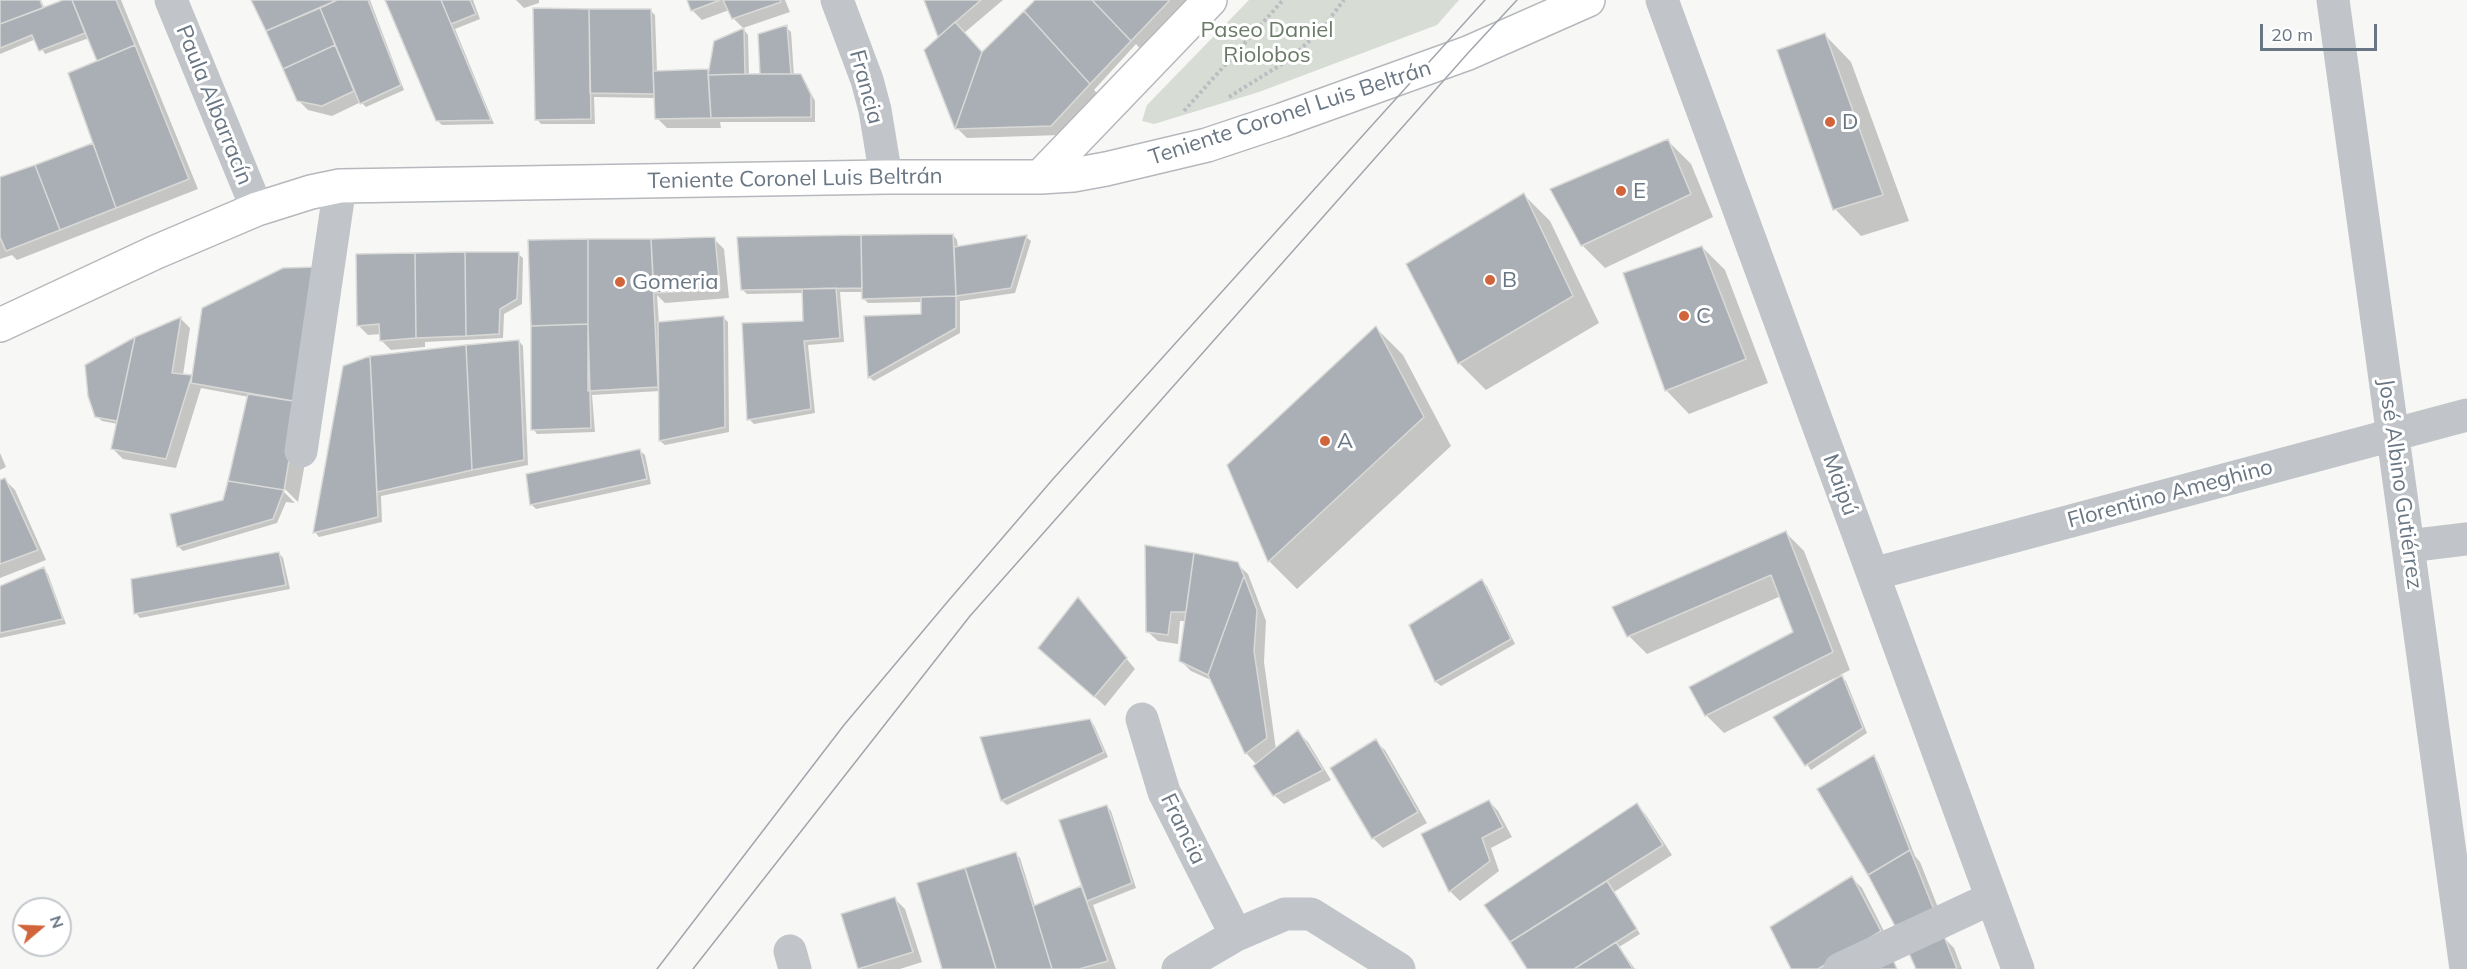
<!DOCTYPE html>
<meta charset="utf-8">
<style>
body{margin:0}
#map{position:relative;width:2467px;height:969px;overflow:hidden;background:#f7f7f5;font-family:Mulish,sans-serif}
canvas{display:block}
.north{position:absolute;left:12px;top:897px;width:60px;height:60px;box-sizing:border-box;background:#fff;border:2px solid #c3c8cd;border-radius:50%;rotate:71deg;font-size:16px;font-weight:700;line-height:24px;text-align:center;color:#697683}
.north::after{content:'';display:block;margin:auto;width:21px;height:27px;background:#d1643b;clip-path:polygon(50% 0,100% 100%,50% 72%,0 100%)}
.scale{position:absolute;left:2260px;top:24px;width:117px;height:27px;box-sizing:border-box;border:3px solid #697683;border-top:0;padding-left:8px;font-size:18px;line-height:21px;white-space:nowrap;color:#697683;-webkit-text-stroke:4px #fff;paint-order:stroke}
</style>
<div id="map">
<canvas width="2467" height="969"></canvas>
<div class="north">N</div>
<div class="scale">20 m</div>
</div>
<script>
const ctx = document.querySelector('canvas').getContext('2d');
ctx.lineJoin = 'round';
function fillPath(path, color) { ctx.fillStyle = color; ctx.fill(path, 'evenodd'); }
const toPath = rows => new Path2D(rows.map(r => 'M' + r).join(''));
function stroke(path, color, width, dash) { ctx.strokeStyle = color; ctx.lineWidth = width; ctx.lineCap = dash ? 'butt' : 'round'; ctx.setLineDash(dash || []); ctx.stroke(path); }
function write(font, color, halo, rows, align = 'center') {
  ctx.font = font + ' Mulish,sans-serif'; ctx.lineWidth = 6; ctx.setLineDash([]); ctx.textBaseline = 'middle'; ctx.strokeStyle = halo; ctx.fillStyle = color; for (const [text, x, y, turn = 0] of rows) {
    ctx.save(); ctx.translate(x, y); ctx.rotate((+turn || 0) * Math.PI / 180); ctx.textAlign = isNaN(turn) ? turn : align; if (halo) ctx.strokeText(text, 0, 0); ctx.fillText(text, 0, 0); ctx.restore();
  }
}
const green = toPath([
 [1249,0,1459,0,1437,25,1259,92,1154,124,1142,121,1147,105]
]);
const shadow = toPath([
 [0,0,41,0,45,9,67,0,121,0,198,189,17,260,12,255,0,259,0,179,95,144,98,62,89,38,45,54,36,39,0,54],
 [253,0,370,0,404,90,366,107,361,102,332,116,308,110,298,100],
 [387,0,473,0,480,19,455,29,494,124,442,125,437,120],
 [516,0,539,0,539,3,524,8],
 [688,0,785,0,790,12,743,28,733,18,729,10,702,20,692,10],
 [925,0,1003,0,964,33,983,53,1037,0,1188,0,1141,50,1136,44,1094,90,1099,95,1061,135,967,138,957,128,940,37],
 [650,10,655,15,657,72,710,71,744,30,748,35,749,76,762,76,786,27,791,32,794,76,800,76,805,81,815,101,815,122,720,122,721,128,667,128,657,118,656,98,594,97,595,124,541,124,537,119],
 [1825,35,1851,62,1909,221,1861,236,1835,209],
 [1668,141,1691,164,1713,217,1605,268,1582,245],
 [1524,195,1550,221,1599,323,1486,390,1459,363,1408,264],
 [953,235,957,240,958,248,1026,237,1031,241,1015,293,960,301,960,333,874,381,869,377,923,316,923,302,868,303,864,299,864,292,840,292,844,342,808,345,815,413,754,424,749,419,804,323,803,293,747,294,742,289],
 [714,239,724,249,729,298,665,303,657,295,659,324,723,317,728,322,729,432,665,445,660,441,660,391,592,395,595,432,537,434,533,429,530,242],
 [1702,247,1725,270,1768,383,1689,414,1666,390],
 [518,254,523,258,522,304,504,314,503,338,425,342,425,347,391,350,381,340,381,334,368,335,358,325],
 [203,309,313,418,298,502,283,487,283,491,295,503,286,502,277,523,183,551,178,546,224,501,249,397,201,388,176,468,123,459,113,449,118,424,102,421,97,416,135,338,181,319,190,328,183,375,193,378],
 [1376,328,1403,355,1451,446,1297,589,1270,562,1228,465],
 [519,341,523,346,528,465,381,496,382,522,319,537,315,532,345,367,371,358],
 [640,451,645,455,651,484,536,509,532,505],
 [0,453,6,467,0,470],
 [5,480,15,490,46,560,0,578,0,482],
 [1786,533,1804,551,1850,670,1840,675,1846,681,1867,733,1811,770,1775,718,1836,680,1835,678,1724,733,1706,715,1795,632,1781,596,1647,654,1629,636],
 [1146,547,1237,564,1248,574,1266,621,1264,662,1276,750,1298,732,1308,742,1331,780,1284,804,1274,795,1257,765,1246,753,1213,681,1191,671,1181,661,1186,621,1180,621,1178,644,1158,641,1148,632],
 [279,553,283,558,290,589,140,618,136,613],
 [43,569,48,574,66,624,0,638,0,588],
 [1482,581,1487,586,1515,644,1441,686,1436,682,1411,626],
 [1078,600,1135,669,1105,706,1050,657],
 [1089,720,1094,725,1108,757,1007,805,1002,801,982,738],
 [1375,741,1385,750,1427,823,1383,848,1373,838],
 [1873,757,1878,762,1915,856,1920,862,1943,920,1907,935],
 [1489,801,1498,811,1512,837,1491,848,1499,871,1460,901,1450,891],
 [1637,805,1646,815,1672,855,1614,892,1640,934,1619,947,1635,969,1529,969,1486,905],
 [1107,806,1111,811,1136,888,1093,905,1116,969,944,969,1016,854,1020,858,1035,906,1081,888,1086,893],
 [1852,878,1862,888,1889,941,1844,969,1793,969],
 [895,899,905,909,922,962,900,969,859,969,843,915],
 [1944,938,1954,948,1962,969,1918,969]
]);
const building = toPath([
 [0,0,40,0,43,8,0,24,0,0],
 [63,0,72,0,85,33,39,51,32,35,0,48,0,24,63,0],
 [72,0,116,0,135,45,97,61,72,0],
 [251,0,337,0,266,31,251,0],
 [337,0,368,0,401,85,360,104,320,8,337,0],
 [385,0,441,0,491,120,436,121,385,0],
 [441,0,470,0,476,14,451,24,441,0],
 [687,0,720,0,691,11,687,0],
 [723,0,780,0,781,2,732,19,723,0],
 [924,0,981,0,938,37,924,0],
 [1035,0,1092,0,1131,41,1090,84,1024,11,1035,0],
 [1092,0,1168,0,1169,1,1131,41,1092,0],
 [320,8,335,45,283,69,266,31,320,8],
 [533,8,589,9,591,119,535,120,533,8],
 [589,9,651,9,654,94,590,93,589,9],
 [1024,11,1090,84,1051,126,955,129,982,52,1024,11],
 [955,22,982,52,955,129,924,50,955,22],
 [787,25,791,74,760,74,758,34,787,25],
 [744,28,745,74,708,75,714,41,744,28],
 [1825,33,1883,195,1833,210,1777,50,1825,33],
 [135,45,189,179,116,208,68,73,135,45],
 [335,45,354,91,322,106,297,101,283,69,335,45],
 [708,69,711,118,655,119,653,71,708,69],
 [745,74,801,74,811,95,811,117,711,118,708,75,745,74],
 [1668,139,1691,194,1581,246,1550,189,1668,139],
 [93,143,116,208,60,230,35,165,93,143],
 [35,165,60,230,6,251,0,237,0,177,35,165],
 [1524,193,1573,296,1458,364,1406,264,1524,193],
 [953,234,956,296,862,299,861,235,953,234],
 [861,235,862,288,741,290,737,237,861,235],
 [1027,235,1011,288,956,296,954,247,1027,235],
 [715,237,720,289,654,293,651,239,715,237],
 [588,239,651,239,658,387,588,391,588,239],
 [588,239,588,324,531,326,528,240,588,239],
 [1702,246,1746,359,1665,391,1623,273,1702,246],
 [465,252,519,252,517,299,500,309,499,334,466,336,465,252],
 [465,252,466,336,416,338,415,253,465,252],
 [415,253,416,338,380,341,379,324,357,326,356,254,415,253],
 [318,267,299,402,191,383,202,308,283,268,318,267],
 [836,288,840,338,804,341,811,409,747,420,742,323,803,321,802,289,836,288],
 [956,296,956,328,868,378,864,316,921,314,921,297,956,296],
 [724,316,725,427,659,441,658,322,724,316],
 [181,317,172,373,192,375,166,459,111,449,135,337,181,317],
 [588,324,591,428,531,430,531,326,588,324],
 [1376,326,1424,417,1268,562,1227,465,1376,326],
 [135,337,117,421,95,417,88,396,85,365,135,337],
 [519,340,524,460,472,470,466,345,519,340],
 [466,345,472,470,377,492,370,356,466,345],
 [370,356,378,517,313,533,343,366,370,356],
 [248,394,299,402,284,490,228,481,248,394],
 [640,449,647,479,530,505,526,474,640,449],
 [5,478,38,550,0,564,0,480,5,478],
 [228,481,284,490,273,519,177,547,170,514,223,500,228,481],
 [1786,531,1833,652,1705,716,1689,687,1793,632,1771,575,1627,637,1612,607,1786,531],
 [1145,545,1194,553,1186,612,1171,612,1168,635,1146,632,1145,545],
 [279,552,286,585,134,614,131,579,279,552],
 [1194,553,1238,562,1244,576,1208,675,1179,661,1194,553],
 [44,567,63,619,0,633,0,586,44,567],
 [1244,576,1257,610,1254,651,1267,738,1245,754,1208,675,1244,576],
 [1482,579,1511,639,1435,682,1409,625,1482,579],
 [1078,597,1127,658,1094,697,1038,648,1078,597],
 [1842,675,1863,728,1805,766,1773,717,1842,675],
 [1090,719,1104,752,1001,801,980,737,1090,719],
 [1298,730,1323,770,1273,796,1253,766,1298,730],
 [1376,739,1418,812,1372,839,1330,768,1376,739],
 [1874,755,1910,850,1868,875,1817,789,1874,755],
 [1489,800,1503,827,1482,838,1490,861,1449,892,1421,834,1489,800],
 [1637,803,1663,845,1510,942,1484,905,1637,803],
 [1107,805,1132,883,1087,901,1059,820,1107,805],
 [1910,850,1934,910,1895,926,1868,875,1910,850],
 [1016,852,1033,906,1052,969,996,969,965,868,1016,852],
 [965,868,988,941,996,969,942,969,917,883,965,868],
 [1852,876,1881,931,1818,969,1791,969,1770,927,1852,876],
 [1607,881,1637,929,1574,969,1527,969,1510,942,1607,881],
 [1081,886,1108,961,1079,969,1052,969,1033,906,1081,886],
 [895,897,913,952,858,969,841,914,895,897],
 [1944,936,1957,969,1916,969,1908,951,1944,936],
 [1616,942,1633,969,1574,969,1616,942],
 [1893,960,1897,969,1874,969,1893,960]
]);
const path = toPath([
 [1229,97,1290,59,1321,30,1344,0],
 [1184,111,1283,0]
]);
const minor = toPath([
 [171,0,257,209],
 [837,0,867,80,875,110,886,177],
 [1662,0,2018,969],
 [2333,0,2466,969],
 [301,451,340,186],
 [2408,546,2467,539],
 [1873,574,2467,415],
 [1142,719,1164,792,1236,935],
 [790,951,795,969],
 [1178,969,1236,935,1285,914,1311,914,1399,969],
 [1840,969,1992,898]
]);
const major = toPath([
 [1040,177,1210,0],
 [0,325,156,252,257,209,311,192,340,186,886,177,1040,177,1073,175,1106,169,1207,145,1282,120,1468,53,1588,0]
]);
const tram = toPath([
 [657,969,844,725,949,600,1053,479,1485,0],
 [693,969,970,616,1468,53,1517,0]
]);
const markers = [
 [1830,122,6,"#d1643b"],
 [1621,191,6,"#d1643b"],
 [1490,280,6,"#d1643b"],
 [620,282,6,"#d1643b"],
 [1684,316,6,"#d1643b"],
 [1325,441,6,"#d1643b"]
];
const parkNames = [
 ["Paseo Daniel",1267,30],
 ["Riolobos",1267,55]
];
const streetNames = [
 ["Francia",866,87,75],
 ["Paula Albarracín",214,105,68],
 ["Teniente Coronel Luis Beltrán",1290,113,-18],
 ["Teniente Coronel Luis Beltrán",795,179,-1],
 ["José Albino Gutiérrez",2400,484,82],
 ["Maipú",1840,485,70],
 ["Florentino Ameghino",2170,494,-15],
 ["Francia",1183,829,64]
];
const poiNames = [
 ["D",1842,122],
 ["E",1633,191],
 ["B",1502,280],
 ["Gomeria",632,282],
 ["C",1696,316],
 ["A",1337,441]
];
fillPath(green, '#d7dcd4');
fillPath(shadow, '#0003');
fillPath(building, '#a9afb5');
stroke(building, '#d9d9d7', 1.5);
stroke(major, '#b5b8bc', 36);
stroke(path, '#bbbdc0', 4, [3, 3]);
stroke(minor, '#c1c4c8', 33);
stroke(major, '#fff', 33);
stroke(tram, '#a1a6ac', 1.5);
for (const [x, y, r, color] of markers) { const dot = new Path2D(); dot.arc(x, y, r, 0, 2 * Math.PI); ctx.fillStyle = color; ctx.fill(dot); stroke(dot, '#fff', 2); }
write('22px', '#6b7a68', '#fff', parkNames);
write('22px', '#697683', '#fff', streetNames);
write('22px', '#697683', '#fff', poiNames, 'left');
</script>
